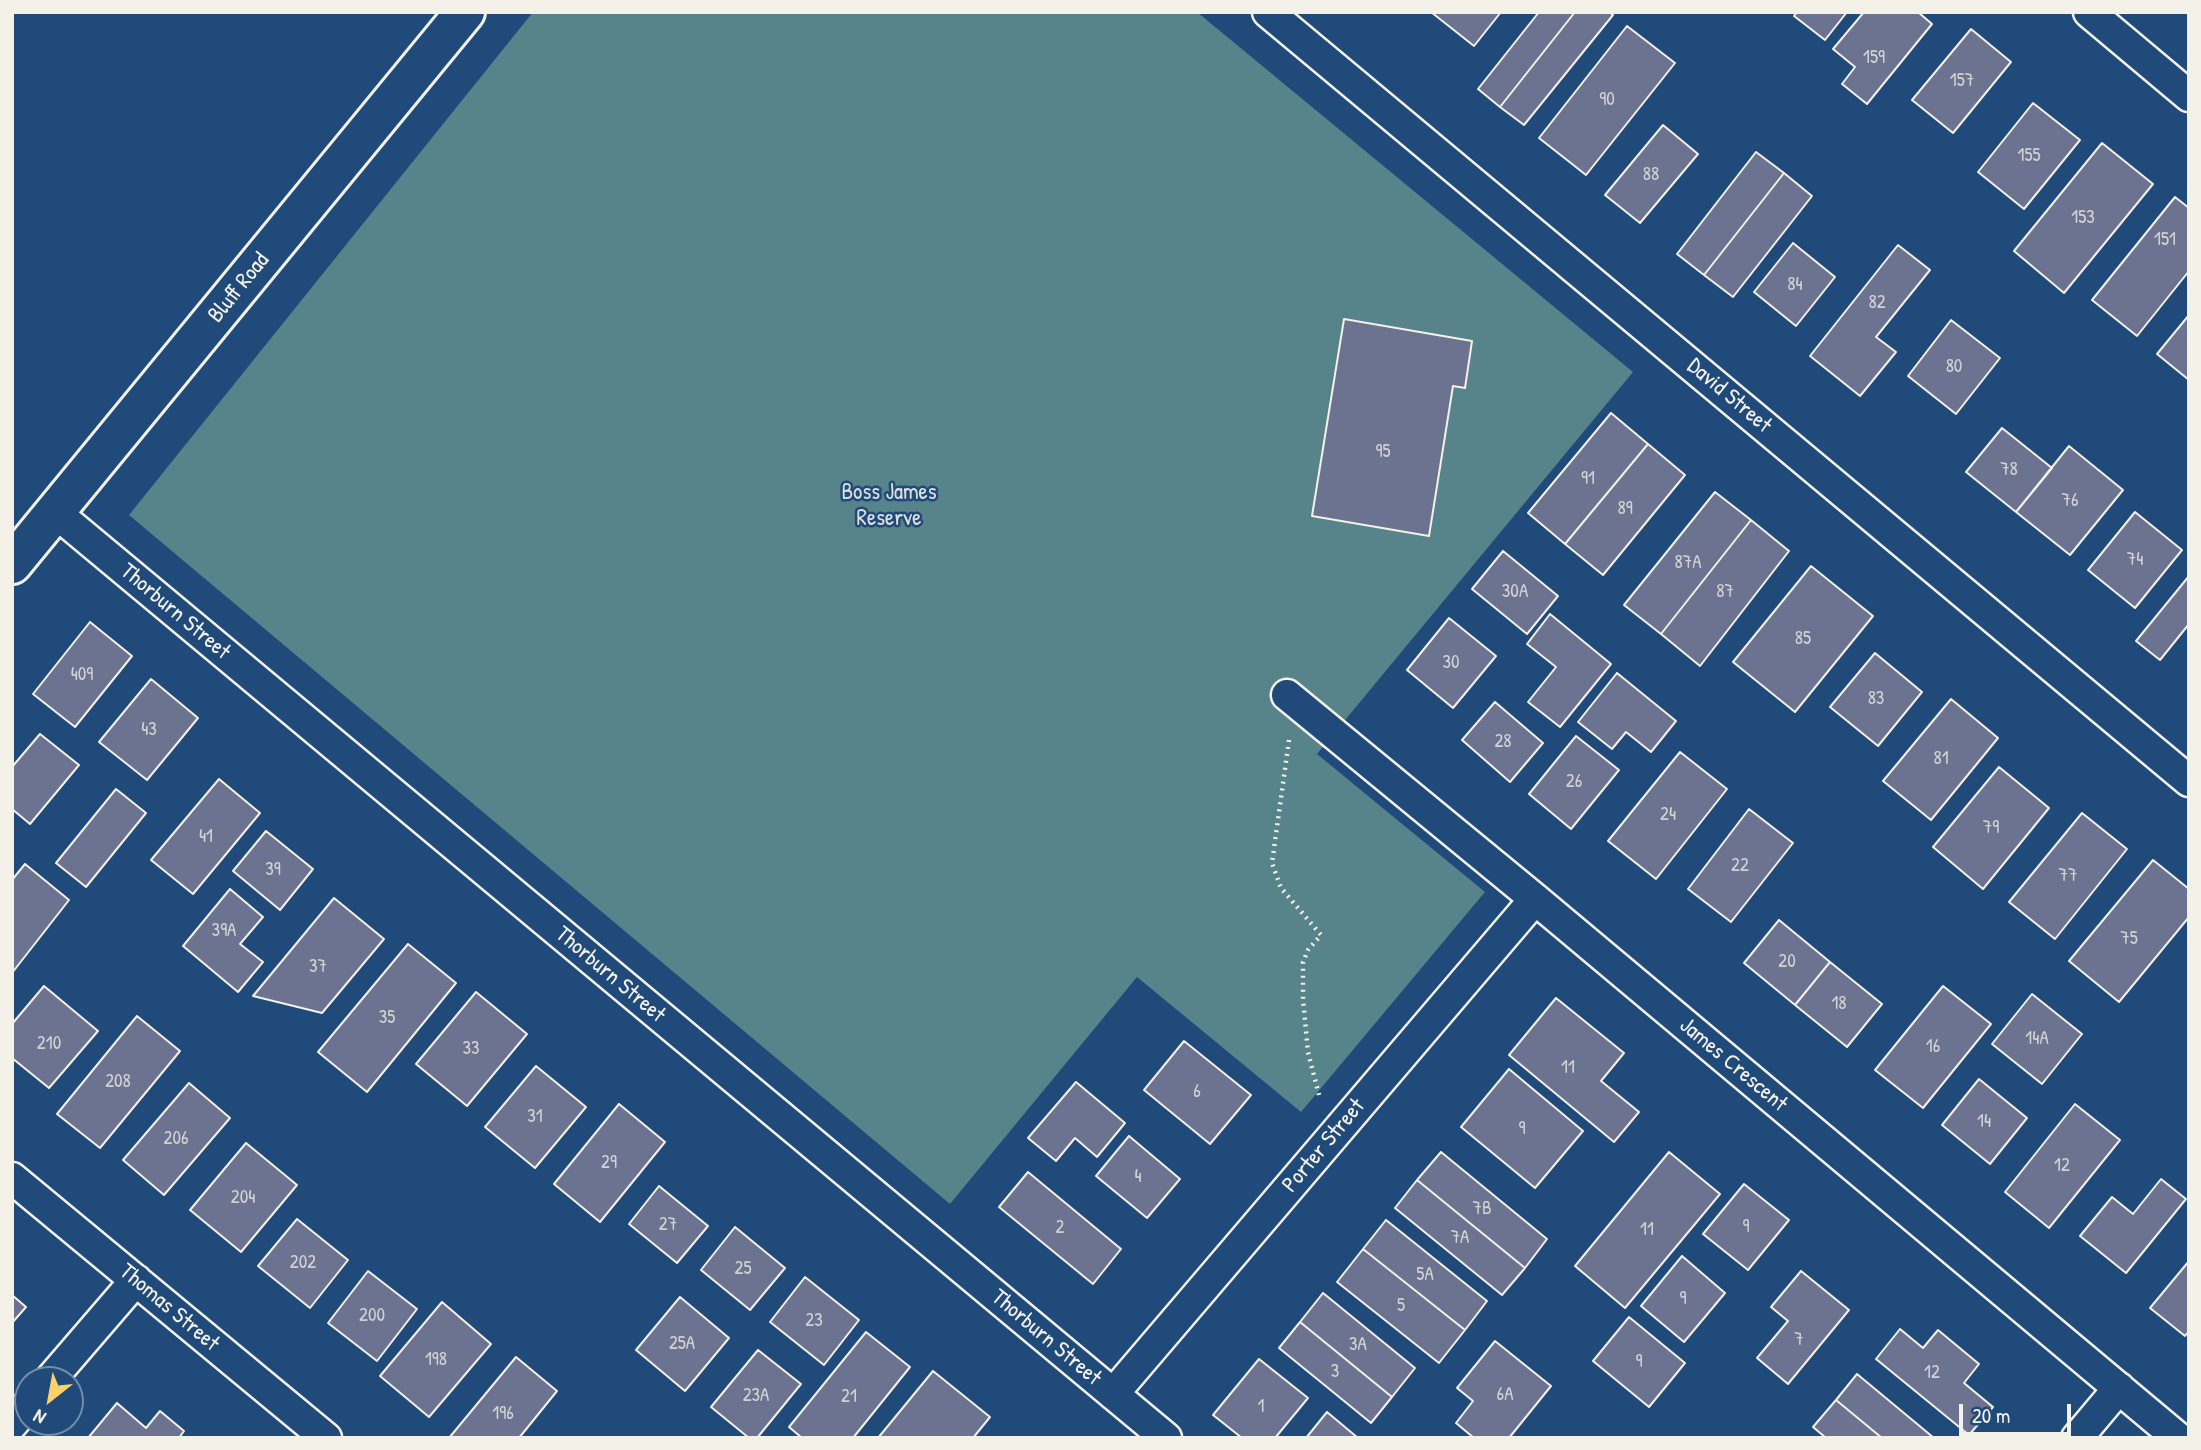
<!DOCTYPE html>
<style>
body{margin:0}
#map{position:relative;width:2201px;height:1450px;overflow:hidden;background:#1f4a7a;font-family:"Patrick Hand",sans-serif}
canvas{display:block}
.frame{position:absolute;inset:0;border:14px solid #f4f1e8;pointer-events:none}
.north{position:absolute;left:14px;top:1366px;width:70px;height:70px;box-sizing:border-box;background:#1f4a7a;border:2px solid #748da6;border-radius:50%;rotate:211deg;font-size:19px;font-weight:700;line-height:28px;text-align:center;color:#f4f1e8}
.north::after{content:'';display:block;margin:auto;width:24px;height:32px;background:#ffd166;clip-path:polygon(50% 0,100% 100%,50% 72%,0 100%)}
.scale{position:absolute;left:1959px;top:1404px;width:112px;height:32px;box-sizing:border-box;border:4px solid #f4f1e8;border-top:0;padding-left:9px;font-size:21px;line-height:24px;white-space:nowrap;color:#f4f1e8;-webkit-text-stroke:5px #1f4a7a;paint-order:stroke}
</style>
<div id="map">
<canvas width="2201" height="1450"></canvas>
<div class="frame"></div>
<div class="north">N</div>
<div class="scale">20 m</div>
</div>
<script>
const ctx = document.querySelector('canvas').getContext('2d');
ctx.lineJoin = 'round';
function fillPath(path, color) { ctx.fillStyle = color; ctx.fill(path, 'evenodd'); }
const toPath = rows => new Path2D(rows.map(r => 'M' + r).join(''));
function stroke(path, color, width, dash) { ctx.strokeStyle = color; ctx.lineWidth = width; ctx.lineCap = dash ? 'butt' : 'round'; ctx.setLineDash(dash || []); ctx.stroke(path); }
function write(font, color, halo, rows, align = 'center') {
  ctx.font = font + ' "Patrick Hand",sans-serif'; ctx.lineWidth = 5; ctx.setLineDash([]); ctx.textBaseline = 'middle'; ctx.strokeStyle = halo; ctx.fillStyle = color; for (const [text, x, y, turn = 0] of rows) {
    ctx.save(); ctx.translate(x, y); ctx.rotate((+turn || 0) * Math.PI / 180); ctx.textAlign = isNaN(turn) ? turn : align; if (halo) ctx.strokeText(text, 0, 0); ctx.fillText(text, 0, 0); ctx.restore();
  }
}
const green = toPath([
 [533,12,1197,12,1633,372,1317,754,1485,892,1301,1112,1137,977,950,1204,129,515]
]);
const building = toPath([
 [1431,12,1501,12,1474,46,1431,12],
 [1539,12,1575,12,1500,107,1478,89,1539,12],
 [1575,12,1609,12,1613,15,1524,125,1500,107,1575,12],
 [1797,12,1847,12,1825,40,1794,16,1797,12],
 [1864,12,1918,12,1932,24,1867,104,1842,84,1855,67,1833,49,1864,12],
 [1627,26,1675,63,1586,175,1539,138,1627,26],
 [1971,29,2011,62,1953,133,1912,100,1971,29],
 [2033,103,2080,140,2024,209,1978,172,2033,103],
 [1663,125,1698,154,1640,223,1605,195,1663,125],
 [2102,143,2153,184,2064,293,2014,251,2102,143],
 [1756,152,1784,173,1704,275,1677,254,1756,152],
 [1784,173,1812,196,1733,297,1704,275,1784,173],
 [2175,197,2189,208,2189,271,2137,336,2092,300,2175,197],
 [1793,243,1835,277,1796,326,1754,292,1793,243],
 [1898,245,1930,270,1876,337,1896,352,1860,396,1810,356,1898,245],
 [2189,315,2189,380,2157,354,2189,315],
 [1344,319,1472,341,1465,388,1453,386,1429,536,1312,516,1344,319],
 [1951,320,2000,358,1956,414,1908,376,1951,320],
 [1611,413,1648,444,1565,544,1528,513,1611,413],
 [2002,428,2052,468,2016,512,1966,472,2002,428],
 [1648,444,1685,475,1603,575,1565,544,1648,444],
 [2069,446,2123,490,2070,555,2016,512,2069,446],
 [1715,492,1751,520,1661,634,1624,605,1715,492],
 [2135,512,2182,550,2135,608,2088,570,2135,512],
 [1751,520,1789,551,1700,666,1661,634,1751,520],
 [1503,551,1558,596,1527,634,1472,589,1503,551],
 [1811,566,1873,616,1795,712,1733,662,1811,566],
 [2189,576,2189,624,2160,660,2136,641,2189,576],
 [1550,614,1611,664,1560,727,1528,702,1556,667,1527,644,1550,614],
 [1449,618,1496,656,1453,708,1407,670,1449,618],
 [90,622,132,656,75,727,33,694,90,622],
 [1875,653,1922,692,1878,746,1830,707,1875,653],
 [1617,673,1676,721,1651,752,1626,732,1612,749,1578,722,1617,673],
 [151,679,198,718,147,780,99,742,151,679],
 [1951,699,1998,738,1931,820,1883,781,1951,699],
 [1495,702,1543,743,1510,782,1462,740,1495,702],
 [40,734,79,765,30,824,12,809,12,767,40,734],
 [1576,736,1619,770,1571,829,1529,794,1576,736],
 [1680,752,1727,789,1656,879,1608,841,1680,752],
 [1999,767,2049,808,1983,889,1933,847,1999,767],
 [219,779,260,813,193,894,151,860,219,779],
 [116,789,146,813,86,887,56,863,116,789],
 [1749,809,1793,843,1731,922,1688,889,1749,809],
 [2082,813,2127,849,2055,939,2009,902,2082,813],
 [266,831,313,869,280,910,233,871,266,831],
 [2153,860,2189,889,2189,917,2119,1002,2069,961,2153,860],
 [25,864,69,900,12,973,12,880,25,864],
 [230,889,263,917,240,944,263,962,238,992,183,946,230,889],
 [334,898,384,939,322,1013,253,996,334,898],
 [1779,920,1830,962,1795,1005,1744,963,1779,920],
 [408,944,456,983,367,1092,318,1052,408,944],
 [1830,962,1882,1004,1847,1047,1795,1005,1830,962],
 [44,986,98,1031,49,1088,12,1058,12,1024,44,986],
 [1943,986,1991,1024,1923,1108,1875,1070,1943,986],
 [476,992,527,1034,467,1106,416,1064,476,992],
 [2032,994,2082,1034,2042,1084,1992,1044,2032,994],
 [1556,998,1624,1053,1601,1081,1639,1112,1614,1142,1509,1055,1556,998],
 [137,1016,180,1051,100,1148,57,1114,137,1016],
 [1184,1041,1251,1095,1210,1144,1144,1090,1184,1041],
 [536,1066,586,1107,535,1168,485,1127,536,1066],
 [1509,1069,1583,1131,1535,1188,1461,1127,1509,1069],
 [1979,1079,2027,1118,1990,1164,1942,1125,1979,1079],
 [1076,1082,1125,1123,1097,1157,1075,1138,1056,1161,1028,1138,1076,1082],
 [189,1083,230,1118,164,1195,123,1160,189,1083],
 [619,1104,665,1142,600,1222,554,1184,619,1104],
 [2075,1104,2120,1140,2049,1228,2005,1192,2075,1104],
 [1129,1136,1180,1179,1147,1218,1096,1176,1129,1136],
 [246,1143,297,1185,241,1252,190,1210,246,1143],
 [1441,1152,1547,1239,1525,1268,1417,1180,1441,1152],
 [1669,1152,1720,1194,1625,1308,1575,1266,1669,1152],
 [1028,1172,1121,1249,1093,1284,999,1207,1028,1172],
 [2161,1179,2186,1199,2126,1273,2080,1236,2112,1197,2133,1214,2161,1179],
 [1417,1180,1525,1268,1502,1295,1395,1208,1417,1180],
 [1744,1184,1789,1220,1748,1270,1703,1234,1744,1184],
 [659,1186,708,1226,677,1263,629,1224,659,1186],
 [297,1219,348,1260,310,1308,258,1266,297,1219],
 [1386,1220,1487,1301,1465,1330,1363,1249,1386,1220],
 [735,1227,785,1268,750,1310,701,1270,735,1227],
 [1363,1249,1465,1330,1439,1363,1337,1282,1363,1249],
 [1682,1256,1725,1293,1684,1342,1641,1306,1682,1256],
 [2189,1261,2189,1331,2185,1336,2150,1308,2189,1261],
 [368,1271,417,1309,377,1361,328,1323,368,1271],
 [1801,1271,1849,1310,1788,1384,1757,1358,1788,1321,1771,1307,1801,1271],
 [805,1277,859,1320,824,1365,770,1322,805,1277],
 [1323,1293,1415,1368,1392,1397,1300,1322,1323,1293],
 [12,1295,26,1307,12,1323,12,1295],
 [680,1297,729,1338,685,1391,636,1350,680,1297],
 [442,1302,491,1344,429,1417,380,1376,442,1302],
 [1629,1317,1685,1363,1649,1407,1593,1361,1629,1317],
 [1300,1322,1392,1397,1371,1423,1279,1348,1300,1322],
 [1900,1329,1923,1348,1938,1330,1979,1364,1964,1383,1993,1407,1969,1435,1876,1359,1900,1329],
 [866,1332,910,1367,853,1438,802,1438,789,1427,866,1332],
 [1495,1341,1551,1386,1509,1438,1474,1438,1456,1423,1473,1401,1457,1388,1495,1341],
 [758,1350,801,1384,757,1438,749,1438,711,1407,758,1350],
 [516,1357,557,1391,519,1438,449,1438,516,1357],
 [1259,1359,1308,1398,1275,1438,1242,1438,1213,1415,1259,1359],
 [933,1371,990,1417,973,1438,878,1438,933,1371],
 [1857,1374,1934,1438,1882,1438,1836,1400,1857,1374],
 [1836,1400,1882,1438,1826,1438,1813,1427,1836,1400],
 [117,1403,146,1428,160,1411,184,1431,179,1438,88,1438,117,1403],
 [1327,1412,1358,1438,1306,1438,1327,1412]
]);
const path = toPath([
 [1289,740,1272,863,1281,888,1321,935,1308,950,1303,962,1303,999,1308,1052,1319,1095]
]);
const street = toPath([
 [1268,12,2189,781],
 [2089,12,2189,96],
 [55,512,1166,1438],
 [1287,695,1535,899,2178,1438],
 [12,1178,326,1438],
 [50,1380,136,1280],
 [1113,1394,1535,899],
 [12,1424,28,1405],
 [2077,1438,2119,1388]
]);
const secondary = toPath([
 [12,564,465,12]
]);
const numberNames = [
 ["159",1874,58],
 ["157",1962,81],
 ["90",1607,100],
 ["155",2029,156],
 ["88",1651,175],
 ["153",2083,218],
 ["151",2165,240],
 ["84",1795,285],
 ["82",1877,303],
 ["80",1954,367],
 ["95",1383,452],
 ["78",2009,470],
 ["91",1588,479],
 ["76",2070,501],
 ["89",1625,509],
 ["74",2135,560],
 ["87A",1688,563],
 ["30A",1515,592],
 ["87",1725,592],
 ["85",1803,639],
 ["30",1451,663],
 ["409",82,675],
 ["83",1876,699],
 ["43",149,730],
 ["28",1503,742],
 ["81",1941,759],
 ["26",1574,782],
 ["24",1668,815],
 ["79",1991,828],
 ["41",206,837],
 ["22",1740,866],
 ["39",273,870],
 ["77",2068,876],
 ["39A",224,931],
 ["75",2129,939],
 ["20",1787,962],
 ["37",318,967],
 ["18",1839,1004],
 ["35",387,1018],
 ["14A",2037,1039],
 ["210",49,1044],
 ["16",1933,1047],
 ["33",471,1049],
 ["11",1568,1068],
 ["208",118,1082],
 ["6",1197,1092],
 ["31",535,1117],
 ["14",1984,1122],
 ["9",1522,1129],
 ["206",176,1139],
 ["29",609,1163],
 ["12",2062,1166],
 ["4",1138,1177],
 ["204",243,1198],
 ["7B",1482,1209],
 ["27",668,1225],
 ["9",1746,1227],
 ["2",1060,1228],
 ["11",1647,1230],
 ["7A",1460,1238],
 ["202",303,1263],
 ["25",743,1269],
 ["5A",1425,1275],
 ["9",1683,1299],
 ["5",1401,1306],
 ["200",372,1316],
 ["23",814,1321],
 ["7",1799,1340],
 ["25A",682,1344],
 ["3A",1358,1345],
 ["198",436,1360],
 ["9",1639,1362],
 ["3",1335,1372],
 ["12",1932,1373],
 ["6A",1505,1395],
 ["23A",756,1396],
 ["21",849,1397],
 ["1",1261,1407],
 ["196",503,1414]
];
const streetNames = [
 ["Bluff Road",239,288,-51],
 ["David Street",1729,396,40],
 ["Thorburn Street",175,612,40],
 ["Thorburn Street",610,975,40],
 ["James Crescent",1733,1065,40],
 ["Porter Street",1324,1146,-50],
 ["Thomas Street",169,1308,40],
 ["Thorburn Street",1046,1338,40]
];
const parkNames = [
 ["Boss James",889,493],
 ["Reserve",889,519]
];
fillPath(green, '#57838a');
fillPath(building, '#6c7390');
stroke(building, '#f4f1e8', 2);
stroke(street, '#f4f1e8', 35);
stroke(secondary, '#f4f1e8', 44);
stroke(path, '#f4f1e8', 4.5, [2, 5]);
stroke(street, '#1f4a7a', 30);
stroke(secondary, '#1f4a7a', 38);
write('19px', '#d2d2d2', null, numberNames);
write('23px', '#f4f1e8', '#1f4a7a', streetNames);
write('23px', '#dce0da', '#1f4a7a', parkNames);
</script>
